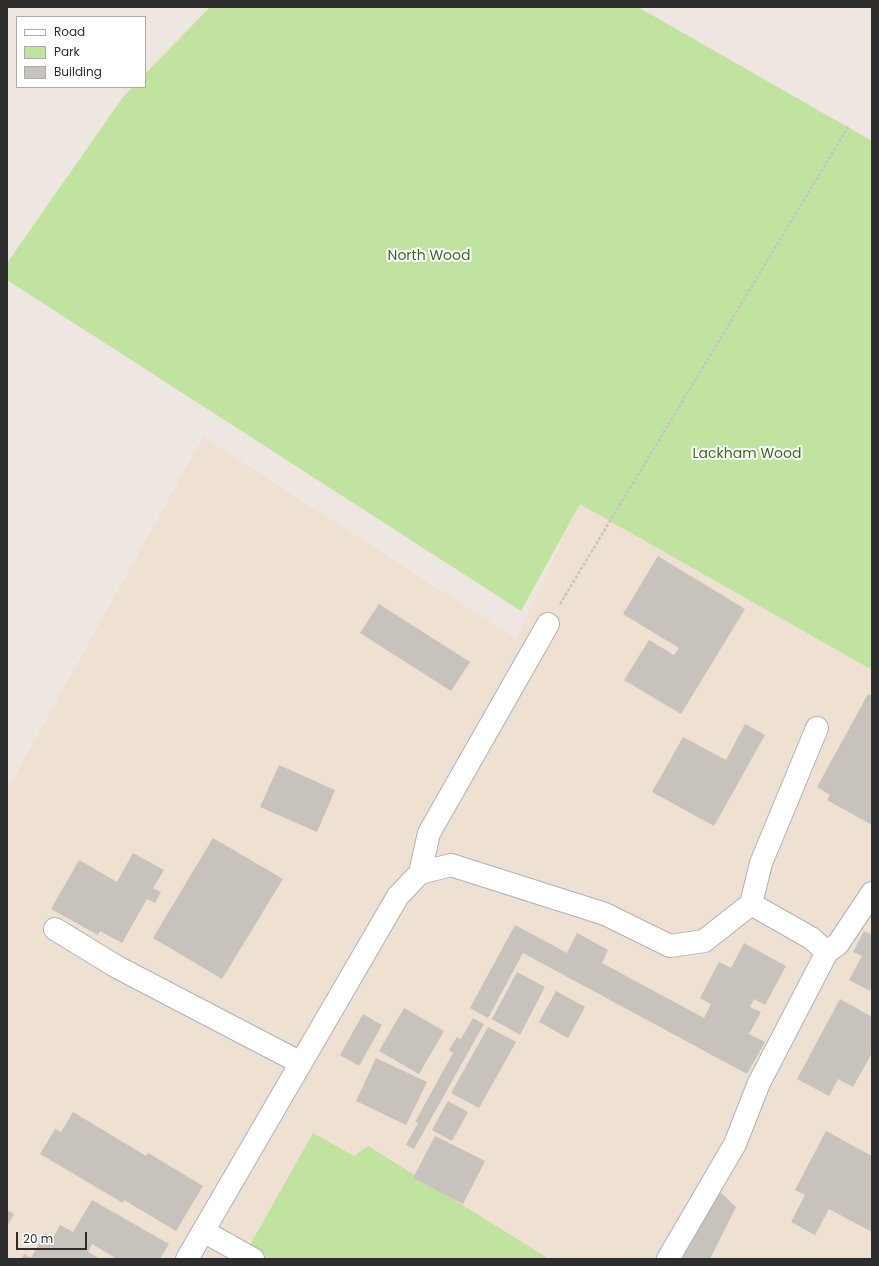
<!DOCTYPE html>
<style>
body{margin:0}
#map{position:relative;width:879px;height:1266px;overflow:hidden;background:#eee6e1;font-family:Poppins,sans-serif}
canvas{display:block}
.frame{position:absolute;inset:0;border:8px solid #2d2d2d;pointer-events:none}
.legend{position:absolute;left:16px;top:16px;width:130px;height:72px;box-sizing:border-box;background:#fff;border:1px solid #ababab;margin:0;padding:5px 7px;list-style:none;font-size:12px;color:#2d2d2d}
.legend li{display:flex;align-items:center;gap:8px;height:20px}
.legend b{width:20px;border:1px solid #ababab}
.scale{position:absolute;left:16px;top:1232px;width:71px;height:18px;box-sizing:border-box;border:2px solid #2d2d2d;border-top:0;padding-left:5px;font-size:12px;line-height:14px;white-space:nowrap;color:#2d2d2d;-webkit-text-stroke:3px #fff;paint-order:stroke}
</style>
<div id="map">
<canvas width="879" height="1266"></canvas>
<div class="frame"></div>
<ul class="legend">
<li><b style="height:5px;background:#fff"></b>Road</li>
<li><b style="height:11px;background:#c0e39f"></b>Park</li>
<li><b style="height:11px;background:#c7c2bc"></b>Building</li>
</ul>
<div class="scale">20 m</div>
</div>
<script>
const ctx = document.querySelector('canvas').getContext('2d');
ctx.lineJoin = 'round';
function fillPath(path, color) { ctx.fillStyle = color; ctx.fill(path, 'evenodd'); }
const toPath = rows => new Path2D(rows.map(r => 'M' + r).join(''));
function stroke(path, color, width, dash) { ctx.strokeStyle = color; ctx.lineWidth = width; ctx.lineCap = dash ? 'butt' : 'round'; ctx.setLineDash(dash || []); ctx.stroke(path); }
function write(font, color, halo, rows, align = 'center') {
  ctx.font = font + ' Poppins,sans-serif'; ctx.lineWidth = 4; ctx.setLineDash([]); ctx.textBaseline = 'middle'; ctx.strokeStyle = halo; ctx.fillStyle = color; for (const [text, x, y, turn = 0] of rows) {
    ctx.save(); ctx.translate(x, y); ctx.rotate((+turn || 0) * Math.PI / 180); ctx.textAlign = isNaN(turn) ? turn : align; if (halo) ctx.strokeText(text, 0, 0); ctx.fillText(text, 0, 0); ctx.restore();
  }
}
const education = toPath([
 [203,437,516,639,580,503,872,670,872,1259,7,1259,7,790]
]);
const green = toPath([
 [210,7,638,7,872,141,872,670,580,504,521,611,7,280,7,263,123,97,132,87,145,87,145,74],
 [313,1133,354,1156,368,1146,549,1259,252,1259,250,1245]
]);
const building = toPath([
 [658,556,745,609,681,714,624,680,649,640,674,655,679,648,623,614],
 [379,604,470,662,451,691,360,633],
 [868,694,872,696,872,825,827,800,830,795,817,787],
 [745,724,765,735,714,826,652,792,683,737,726,760],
 [279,765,335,790,317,832,260,807],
 [213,838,283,879,222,979,153,938],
 [133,853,164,870,153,888,161,892,155,903,147,899,122,943,100,931,98,935,51,909,79,860,117,882],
 [515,925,567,953,577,933,608,950,602,963,704,1018,711,1004,700,998,719,962,731,968,744,943,786,966,765,1005,754,999,750,1007,761,1012,749,1034,765,1042,747,1074,523,953,488,1018,470,1008],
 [864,931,872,935,872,987,870,991,849,980,862,956,853,952],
 [517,972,545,987,520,1035,492,1019],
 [556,991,585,1007,568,1038,539,1022],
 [840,999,872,1017,872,1053,853,1087,838,1079,829,1096,797,1079],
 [404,1008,444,1031,419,1074,379,1051],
 [363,1014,382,1025,359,1066,340,1055],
 [473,1018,484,1024,414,1149,406,1145,418,1123,415,1122,453,1053,449,1050,457,1037,461,1039],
 [488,1027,516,1042,479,1108,451,1093],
 [376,1058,427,1082,406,1125,356,1101],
 [448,1101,468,1112,452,1141,432,1130],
 [73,1112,146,1156,148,1153,203,1186,176,1231,124,1200,123,1203,40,1154,55,1129,61,1132],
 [826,1131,872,1156,872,1232,829,1209,815,1235,791,1222,805,1195,795,1190],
 [435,1136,485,1161,463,1204,413,1178],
 [716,1188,736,1207,710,1259,680,1259],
 [92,1200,169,1244,160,1259,117,1259,92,1244,88,1252,100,1259,21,1259,24,1254,31,1258,45,1233,53,1238,60,1225,73,1232],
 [7,1210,14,1214,7,1226]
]);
const path = toPath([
 [560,604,848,127]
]);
const minor = toPath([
 [420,873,451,865,605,914,670,946,704,941,751,904,761,863,817,728],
 [751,904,811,938,827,952],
 [55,929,117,967,301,1063],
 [203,1231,253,1259],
 [187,1259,398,896,420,873,429,833,548,624],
 [668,1259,735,1144,759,1083,827,952,838,944,872,893]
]);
const parkNames = [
 ["North Wood",429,256],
 ["Lackham Wood",747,454]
];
fillPath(education, '#efe1d1');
fillPath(green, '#c0e39f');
fillPath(building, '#c7c2bc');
stroke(minor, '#adb1b9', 24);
stroke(path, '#c4c4c4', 2.5, [3, 2]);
stroke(minor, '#fff', 22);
write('14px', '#386c1c', '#fff', parkNames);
</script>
